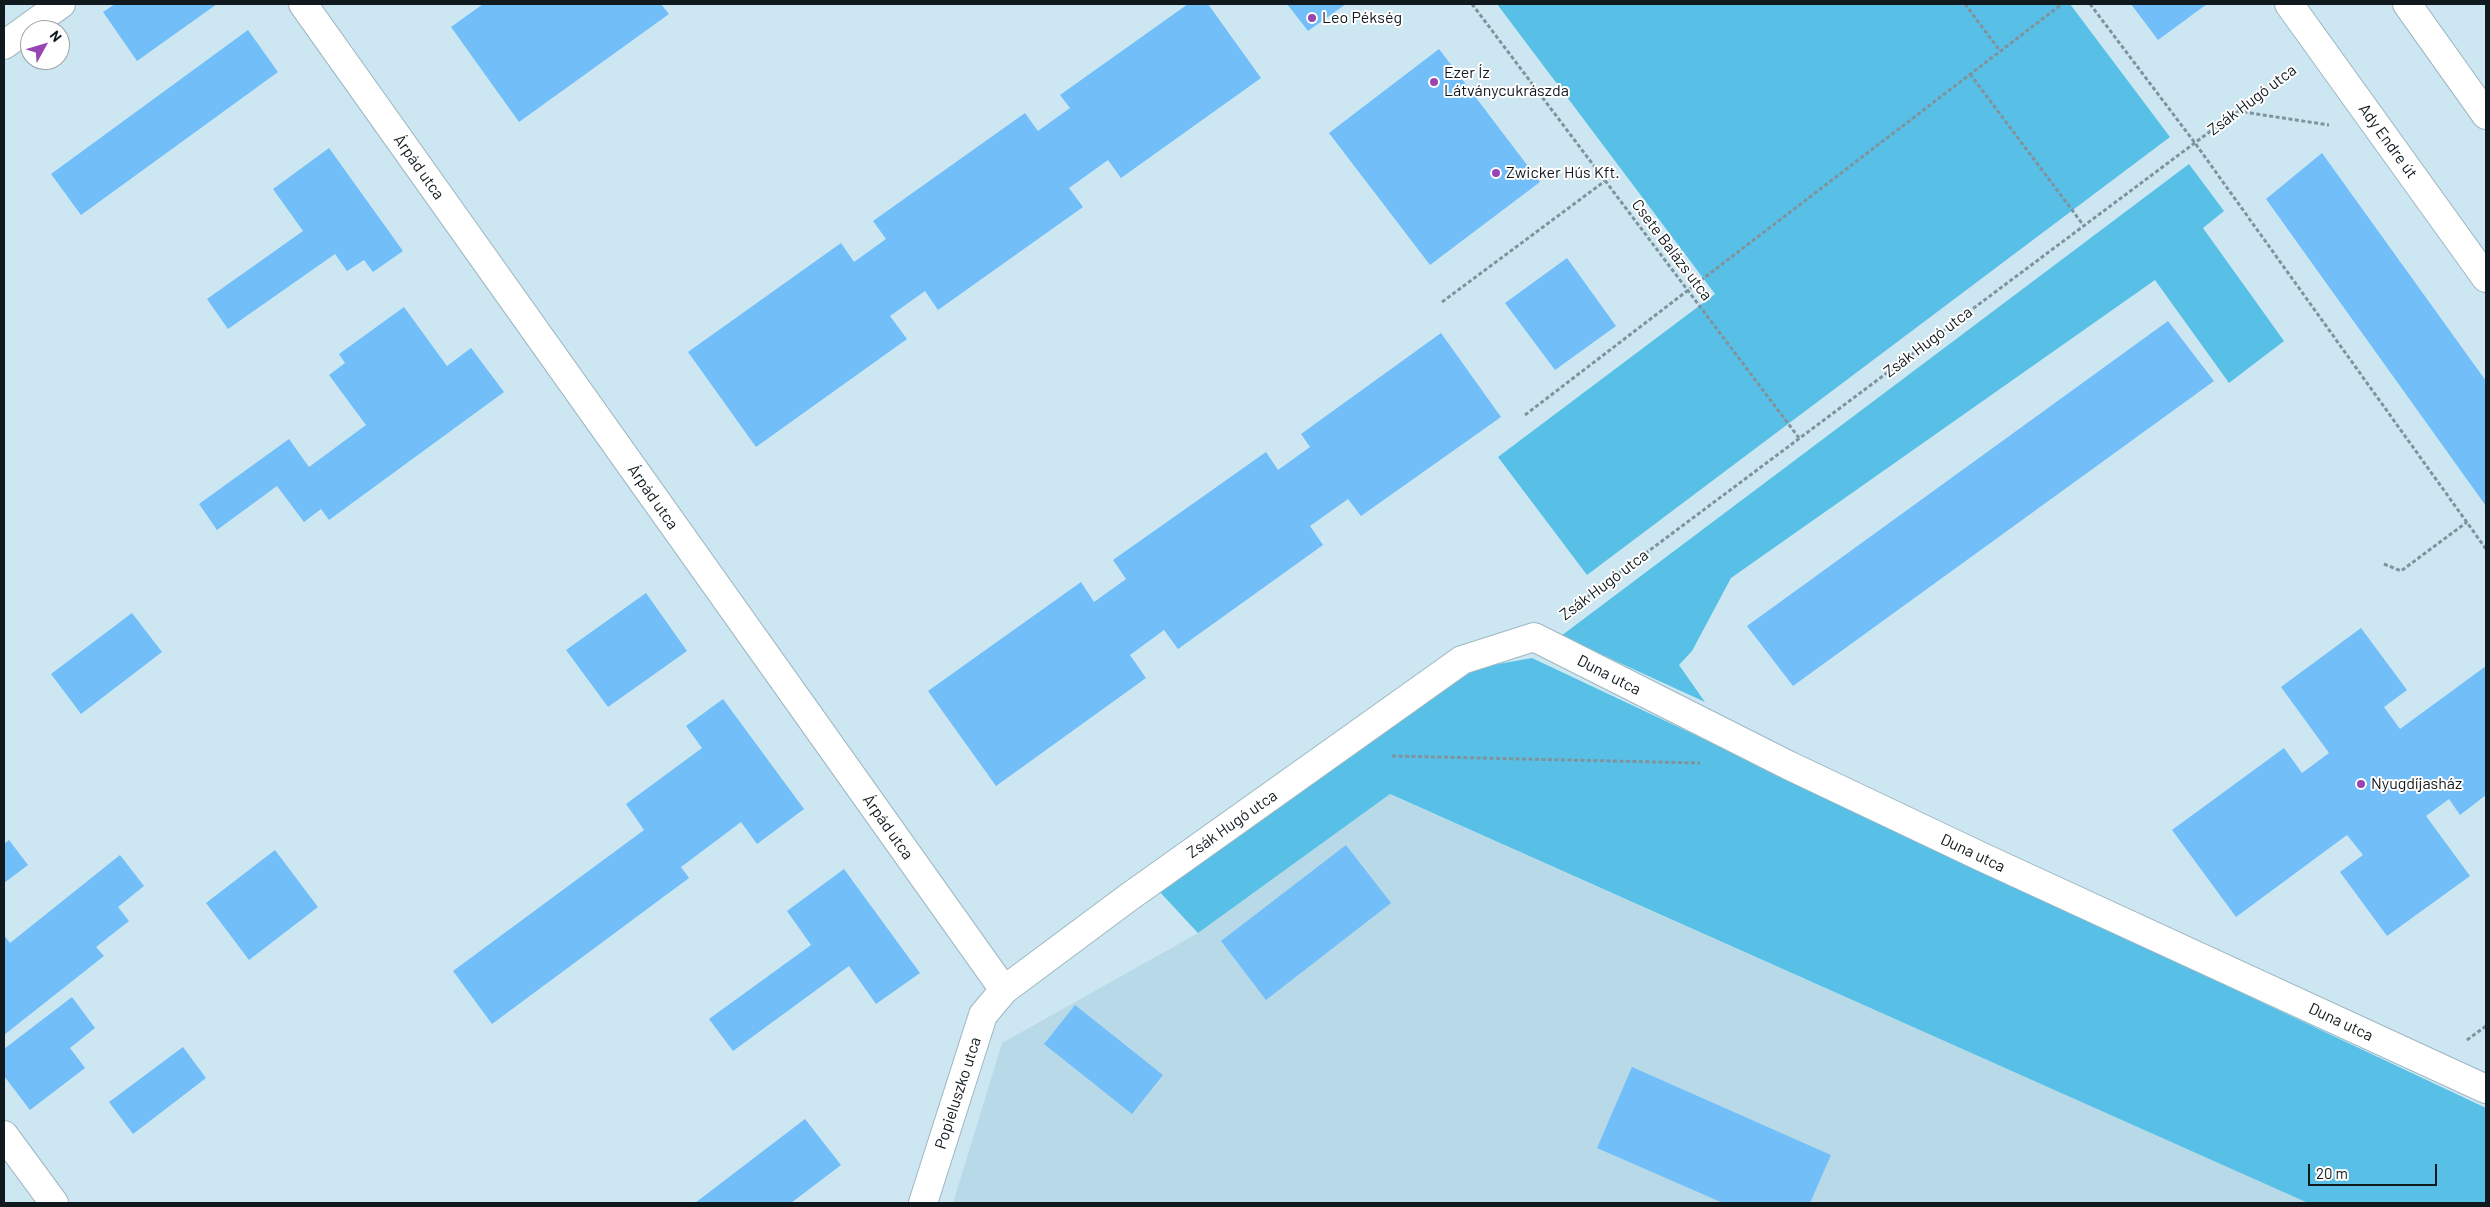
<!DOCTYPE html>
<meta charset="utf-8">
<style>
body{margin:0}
#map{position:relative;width:2490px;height:1207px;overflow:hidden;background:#cce7f2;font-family:Barlow,sans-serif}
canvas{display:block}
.frame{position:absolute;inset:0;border:5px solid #10191d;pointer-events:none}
.north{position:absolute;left:20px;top:20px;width:50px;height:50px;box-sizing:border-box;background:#fff;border:1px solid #9fa3a5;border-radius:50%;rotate:51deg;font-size:14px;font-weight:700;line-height:20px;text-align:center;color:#10191d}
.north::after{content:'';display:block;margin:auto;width:18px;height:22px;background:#9844b2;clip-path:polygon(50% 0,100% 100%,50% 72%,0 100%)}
.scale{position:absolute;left:2308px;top:1164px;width:129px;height:22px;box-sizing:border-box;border:2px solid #10191d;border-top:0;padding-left:6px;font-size:15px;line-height:18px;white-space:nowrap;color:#10191d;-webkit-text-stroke:4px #fff;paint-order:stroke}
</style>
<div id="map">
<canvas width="2490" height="1207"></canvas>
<div class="frame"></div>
<div class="north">N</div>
<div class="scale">20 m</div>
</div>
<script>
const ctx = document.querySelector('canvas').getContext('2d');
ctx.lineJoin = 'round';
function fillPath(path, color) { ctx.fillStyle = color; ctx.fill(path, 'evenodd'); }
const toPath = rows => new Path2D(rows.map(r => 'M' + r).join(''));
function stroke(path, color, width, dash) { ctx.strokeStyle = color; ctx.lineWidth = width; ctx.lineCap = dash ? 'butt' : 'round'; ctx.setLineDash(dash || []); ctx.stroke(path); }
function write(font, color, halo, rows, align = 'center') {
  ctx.font = font + ' Barlow,sans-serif'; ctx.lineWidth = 4; ctx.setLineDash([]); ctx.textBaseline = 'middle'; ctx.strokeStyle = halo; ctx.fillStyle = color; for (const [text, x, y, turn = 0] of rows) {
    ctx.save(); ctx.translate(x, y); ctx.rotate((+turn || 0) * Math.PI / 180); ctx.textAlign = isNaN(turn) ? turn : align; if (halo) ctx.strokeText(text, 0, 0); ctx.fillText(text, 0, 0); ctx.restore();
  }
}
const built = toPath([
 [1389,794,2308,1203,953,1203,1002,1043,1198,933]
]);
const green = toPath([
 [1497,4,2070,4,2170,137,1587,575,1498,457,1715,294],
 [2189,164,2224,211,2203,228,2284,341,2229,383,2155,280,1731,578,1692,651,1679,665,1705,702,1561,636],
 [1532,658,2486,1108,2486,1203,2308,1203,1390,794,1198,933,1158,890,1476,668]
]);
const building = toPath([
 [115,4,217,4,137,61,103,12],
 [483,4,661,4,669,14,519,122,451,27],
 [1188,4,1208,4,1261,78,1121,178,1108,160,1069,188,1083,207,938,310,925,291,890,316,907,339,756,447,688,352,841,243,854,262,886,239,873,221,1025,113,1038,131,1070,108,1060,95],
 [1287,4,1346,4,1308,31],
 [2131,4,2207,4,2158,40],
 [248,30,278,72,81,215,51,174],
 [1439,49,1540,182,1430,265,1329,133],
 [329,148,403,251,373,272,364,260,347,271,335,254,228,329,207,299,303,231,273,189],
 [2322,153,2486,381,2486,506,2266,199],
 [1567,258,1616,326,1555,370,1505,303],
 [404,307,447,366,471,348,504,392,329,520,321,509,304,522,277,486,217,530,199,504,289,439,309,467,366,425,329,375,345,363,339,354],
 [2168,321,2214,381,1793,686,1747,626],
 [1441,333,1501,417,1361,516,1348,499,1310,526,1323,545,1178,649,1164,630,1130,655,1146,678,996,786,928,691,1081,582,1094,602,1126,579,1113,560,1266,452,1278,470,1310,447,1301,434],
 [646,593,687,651,608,707,566,650],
 [132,613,162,652,81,714,51,674],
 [2361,628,2407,690,2384,707,2400,729,2486,666,2486,795,2460,815,2449,799,2426,816,2470,876,2387,936,2340,872,2363,855,2347,835,2236,917,2172,830,2284,748,2302,773,2329,753,2281,687],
 [723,699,804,809,757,844,741,822,681,867,689,878,492,1024,453,971,644,830,626,804,702,748,686,726],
 [9,840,28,865,4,883,4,844],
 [1346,845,1391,903,1266,1000,1221,941],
 [275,850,318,907,249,960,206,903],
 [120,855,144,886,118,907,129,921,96,947,104,956,4,1035,4,935,10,943],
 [844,869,920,973,876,1004,849,966,733,1051,709,1019,811,945,787,911],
 [72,997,95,1028,70,1048,85,1068,30,1110,4,1076,4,1049],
 [1075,1005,1163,1075,1132,1114,1044,1044],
 [183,1047,206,1078,133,1134,109,1102],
 [1632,1067,1831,1155,1810,1203,1723,1203,1597,1148],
 [805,1119,841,1165,791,1203,695,1203]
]);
const path = toPath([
 [1472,4,1799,438],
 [1965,4,2000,51],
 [2090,4,2195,143,2486,549],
 [1970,74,2084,226],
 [2237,111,2329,125],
 [1442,302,1605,181],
 [1525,415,2062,4],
 [2384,564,2401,571,2467,522],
 [1567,612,2291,71],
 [1392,756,1700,763],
 [2467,1040,2486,1026]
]);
const minor = toPath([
 [303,4,1004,990],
 [2289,4,2486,278],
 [2407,4,2486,115],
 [4,45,61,4],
 [4,1135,54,1203],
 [923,1203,983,1015,1004,990,1129,897,1462,660,1534,637,1788,765,1982,857,2486,1089]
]);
const markers = [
 [1312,18,5,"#9844b2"],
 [1434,82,5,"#9844b2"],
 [1496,173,5,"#9844b2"],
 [2361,784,5,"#9844b2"]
];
const poiNames = [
 ["Leo Pékség",1322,18],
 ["Ezer Íz",1444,73],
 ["Látványcukrászda",1444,91],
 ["Zwicker Hús Kft.",1506,173],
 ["Nyugdíjasház",2371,784]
];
const streetNames = [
 ["Zsák Hugó utca",2252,100,-37],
 ["Ady Endre út",2388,141,54],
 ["Árpád utca",419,167,55],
 ["Csete Balázs utca",1672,250,53],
 ["Zsák Hugó utca",1928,342,-37],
 ["Árpád utca",653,497,55],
 ["Zsák Hugó utca",1604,585,-37],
 ["Duna utca",1609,675,27],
 ["Zsák Hugó utca",1232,824,-35],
 ["Árpád utca",888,827,55],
 ["Duna utca",1973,853,25],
 ["Duna utca",2341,1022,25],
 ["Popieluszko utca",958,1093,-72]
];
fillPath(built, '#b8dae8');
fillPath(green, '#58c0e6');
fillPath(building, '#72bef9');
stroke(minor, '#9eb7c2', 30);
stroke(path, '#80939c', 3, [4, 2.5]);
stroke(minor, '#fff', 28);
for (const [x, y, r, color] of markers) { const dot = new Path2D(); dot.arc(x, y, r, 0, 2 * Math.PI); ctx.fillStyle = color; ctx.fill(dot); stroke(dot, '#fff', 2); }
write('16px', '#10191d', '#fff', poiNames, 'left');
write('16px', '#10191d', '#fff', streetNames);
</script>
